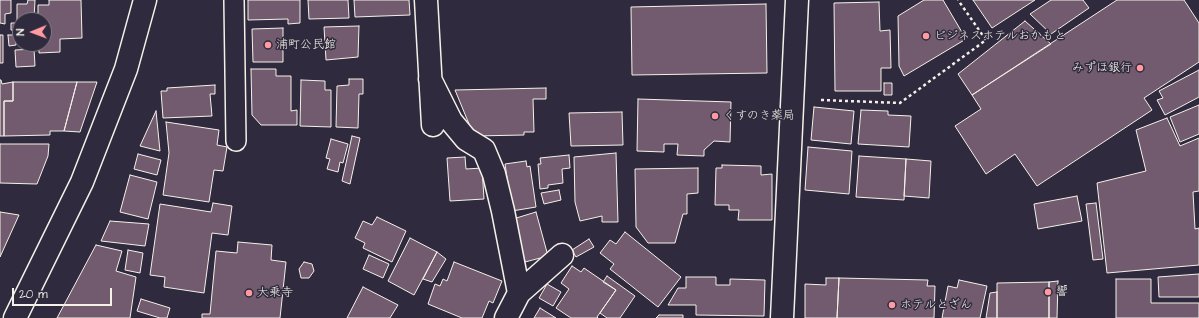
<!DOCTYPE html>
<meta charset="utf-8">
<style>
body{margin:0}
#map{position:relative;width:1199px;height:318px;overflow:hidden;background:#2f2a3d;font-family:"Architects Daughter",sans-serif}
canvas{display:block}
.north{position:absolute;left:12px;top:12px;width:40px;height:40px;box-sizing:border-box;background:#2f2a3d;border:1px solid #7e7a81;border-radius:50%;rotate:269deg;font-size:11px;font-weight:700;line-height:16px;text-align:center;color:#f4f1e8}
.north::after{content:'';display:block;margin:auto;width:14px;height:18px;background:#ff9aa2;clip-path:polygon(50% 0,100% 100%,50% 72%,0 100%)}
.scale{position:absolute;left:12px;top:288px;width:100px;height:18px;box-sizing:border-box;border:2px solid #f4f1e8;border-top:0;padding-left:5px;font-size:12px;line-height:14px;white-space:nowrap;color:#f4f1e8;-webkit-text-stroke:3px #2f2a3d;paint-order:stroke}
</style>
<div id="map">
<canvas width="1199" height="318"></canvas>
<div class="north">N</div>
<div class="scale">20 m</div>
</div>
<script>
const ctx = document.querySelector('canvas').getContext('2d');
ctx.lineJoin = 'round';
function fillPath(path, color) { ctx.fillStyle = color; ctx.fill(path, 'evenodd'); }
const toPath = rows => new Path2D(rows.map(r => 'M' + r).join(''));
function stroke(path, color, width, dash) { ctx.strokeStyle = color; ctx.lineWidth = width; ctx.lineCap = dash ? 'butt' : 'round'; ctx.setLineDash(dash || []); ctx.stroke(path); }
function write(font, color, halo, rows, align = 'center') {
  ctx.font = font + ' "Architects Daughter","Klee One",sans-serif'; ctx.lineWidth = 3; ctx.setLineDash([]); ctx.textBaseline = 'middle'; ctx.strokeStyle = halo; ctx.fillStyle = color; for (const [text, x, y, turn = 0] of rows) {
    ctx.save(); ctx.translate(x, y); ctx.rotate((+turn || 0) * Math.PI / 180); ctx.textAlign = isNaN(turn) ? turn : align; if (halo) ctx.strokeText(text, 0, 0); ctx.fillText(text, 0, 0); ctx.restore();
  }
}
const building = toPath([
 [0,0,11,0,11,13,5,14,5,24,0,23,0,0],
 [28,0,35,0,34,20,20,20,20,31,11,30,11,23,17,23,17,4,27,4,28,0],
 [49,0,81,0,82,38,60,39,60,52,39,53,39,44,44,44,44,20,38,20,38,5,49,5,49,0],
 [248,0,300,0,300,23,288,24,288,19,248,20,248,0],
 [308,0,348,0,349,18,309,19,308,0],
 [354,0,409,0,410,15,355,17,354,0],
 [924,0,943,0,966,39,904,76,899,66,898,16,924,0],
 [973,0,1035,0,992,28,973,0],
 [1051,0,1083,0,1089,8,1051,34,1030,14,1051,0],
 [1117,0,1184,0,1199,23,1199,62,1144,98,1152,110,1037,186,1015,154,986,174,955,126,981,109,972,95,1117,0],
 [879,2,880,31,890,30,891,68,881,68,881,91,835,91,834,3,879,2],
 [766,4,767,73,632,75,631,7,766,4],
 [1025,21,1051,44,972,95,958,74,1025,21],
 [359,26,358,57,326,60,324,27,359,26],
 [283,28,283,62,253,62,252,29,283,28],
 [0,35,3,35,3,63,0,63,0,35],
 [8,35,16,35,16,45,9,46,8,35],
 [34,49,35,66,16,67,15,50,34,49],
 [251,69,276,69,276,76,291,76,291,111,297,110,297,125,261,125,252,115,251,69],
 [1199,70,1199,97,1165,115,1157,100,1163,98,1159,91,1199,70],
 [349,79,363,79,363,94,359,94,358,128,336,127,337,86,349,85,349,79],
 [0,80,1,80,2,84,13,82,13,101,4,101,4,136,0,136,0,80],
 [301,80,325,81,325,90,331,90,331,127,300,126,301,80],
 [13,82,77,82,64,131,50,131,50,135,4,136,4,101,13,101,13,82],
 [77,82,97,82,80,132,64,131,77,82],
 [884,83,892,83,892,95,884,95,884,83],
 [215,85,215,94,210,94,212,116,163,118,161,91,167,91,167,88,215,85],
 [546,88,546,99,533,99,534,132,524,132,524,135,474,136,455,90,546,88],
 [638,99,731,102,730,142,714,141,704,150,704,156,677,155,678,144,664,144,664,152,637,151,638,99],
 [1199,105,1199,134,1180,142,1170,117,1199,105],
 [814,107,854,111,851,144,811,140,814,107],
 [861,110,888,111,888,115,911,116,909,147,858,144,861,110],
 [156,111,160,151,140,146,156,111],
 [622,112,623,145,571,146,569,113,622,112],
 [1167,118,1180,146,1199,138,1199,191,1193,192,1195,229,1199,228,1199,265,1107,273,1097,183,1146,171,1136,130,1167,118],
 [166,122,219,130,217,145,227,147,223,171,214,170,209,202,163,195,169,153,166,122],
 [352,136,360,138,350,184,342,181,352,136],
 [331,139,348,144,343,163,340,162,338,172,327,169,330,159,326,158,331,139],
 [0,144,49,144,48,156,37,184,0,183,0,144],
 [808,147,852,151,849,194,805,190,808,147],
 [616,153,618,222,602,222,602,216,580,221,575,202,574,157,616,153],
 [138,154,161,160,157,175,134,169,138,154],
 [569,155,570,168,562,169,563,183,548,185,548,188,540,189,538,164,541,164,540,158,569,155],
 [859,156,906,159,904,200,856,197,859,156],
 [465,157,466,169,482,168,484,199,450,201,447,158,465,157],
 [906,159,931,161,929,198,904,196,906,159],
 [526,161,527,167,530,166,536,207,512,211,505,164,526,161],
 [722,165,761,166,761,175,772,174,772,220,738,220,739,210,729,210,729,205,715,205,716,168,722,168,722,165],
 [698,168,698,193,687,194,687,214,683,214,675,243,648,243,636,227,635,169,698,168],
 [130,175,157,182,148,219,120,212,130,175],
 [559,190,561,200,544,204,541,193,559,190],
 [1077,196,1082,221,1038,229,1034,204,1077,196],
 [213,203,232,206,228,235,212,233,204,293,164,287,165,277,150,275,160,204,211,212,213,203],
 [1096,203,1103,259,1093,260,1086,204,1096,203],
 [0,212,19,215,0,257,0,212],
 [536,212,548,256,525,262,513,219,536,212],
 [377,217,406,231,392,262,363,248,365,243,355,238,363,221,372,225,377,217],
 [110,221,149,224,145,246,101,241,110,221],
 [625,232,681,277,658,307,610,269,614,264,600,253,610,240,616,244,625,232],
 [410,238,437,252,414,295,388,281,410,238],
 [589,239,594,247,576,257,572,250,589,239],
 [238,242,272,245,271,260,286,262,280,318,202,318,202,314,210,314,216,251,237,253,238,242],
 [96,245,122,251,116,271,136,277,130,318,57,318,96,245],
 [128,250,143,253,140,273,125,270,128,250],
 [437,252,446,259,432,282,423,279,437,252],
 [369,255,389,264,383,278,363,269,369,255],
 [304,262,312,264,314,271,309,278,301,278,299,269,304,262],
 [454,262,502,281,493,303,489,301,482,318,462,318,428,304,435,284,440,286,443,279,447,281,454,262],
 [572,266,581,272,584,268,616,290,597,317,598,318,571,318,556,308,569,289,561,283,572,266],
 [1199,274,1199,297,1159,297,1158,277,1199,274],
 [607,276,635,296,620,318,607,318,600,313,616,290,603,282,607,276],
 [686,277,716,277,716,285,730,285,730,279,765,280,764,316,696,315,696,305,668,305,678,288,686,288,686,277],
 [826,278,839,278,837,318,805,318,805,284,826,285,826,278],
 [839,278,928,280,927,286,935,286,934,318,837,318,839,278],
 [1116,279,1151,279,1151,303,1199,303,1199,318,1116,318,1116,279],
 [959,280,987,286,980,318,942,318,948,286,957,288,959,280],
 [1058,281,1057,318,1049,318,1049,282,1058,281],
 [1049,282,1049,318,997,318,997,283,1049,282],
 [547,284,561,292,553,306,539,298,547,284],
 [363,287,398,305,390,318,347,318,363,287],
 [997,292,997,318,986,318,990,293,997,292],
 [141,299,170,308,167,318,160,318,137,311,141,299],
 [540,308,556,318,534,318,540,308],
 [659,315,683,315,683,318,656,318,659,315]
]);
const path = toPath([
 [821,100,900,103,986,40,958,0]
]);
const lane = toPath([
 [234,0,236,141]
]);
const street = toPath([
 [426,0,433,125],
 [430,79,451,121,466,139,484,150,494,174,503,211,519,293],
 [506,318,519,293,562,255],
 [782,318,797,0]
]);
const secondary = toPath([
 [15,318,82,182,126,69,145,0]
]);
const markers = [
 [926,36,4,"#ff9aa2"],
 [268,45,4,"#ff9aa2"],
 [1140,68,4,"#ff9aa2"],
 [715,116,4,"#ff9aa2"],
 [1048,292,4,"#ff9aa2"],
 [249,293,4,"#ff9aa2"],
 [892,305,4,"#ff9aa2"]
];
const poiNames = [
 ["ビジネスホテルおかもと",934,36],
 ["浦町公民館",276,45],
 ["みずほ銀行",1132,68,"right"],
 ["くすのき薬局",723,116],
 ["響",1056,292],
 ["大乗寺",257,293],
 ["ホテルとざん",900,305]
];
fillPath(building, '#725b6e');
stroke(building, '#f4f1e8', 1);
stroke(lane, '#f4f1e8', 22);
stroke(street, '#f4f1e8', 25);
stroke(secondary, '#f4f1e8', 25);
stroke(path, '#f4f1e8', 2.5, [3, 3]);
stroke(lane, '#2f2a3d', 19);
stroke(street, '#2f2a3d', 22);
stroke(secondary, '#2f2a3d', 22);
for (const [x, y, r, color] of markers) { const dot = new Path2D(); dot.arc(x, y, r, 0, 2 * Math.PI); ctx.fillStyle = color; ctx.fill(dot); stroke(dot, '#2f2a3d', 1.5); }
write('12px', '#f4f1e8', '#2f2a3d', poiNames, 'left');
</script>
